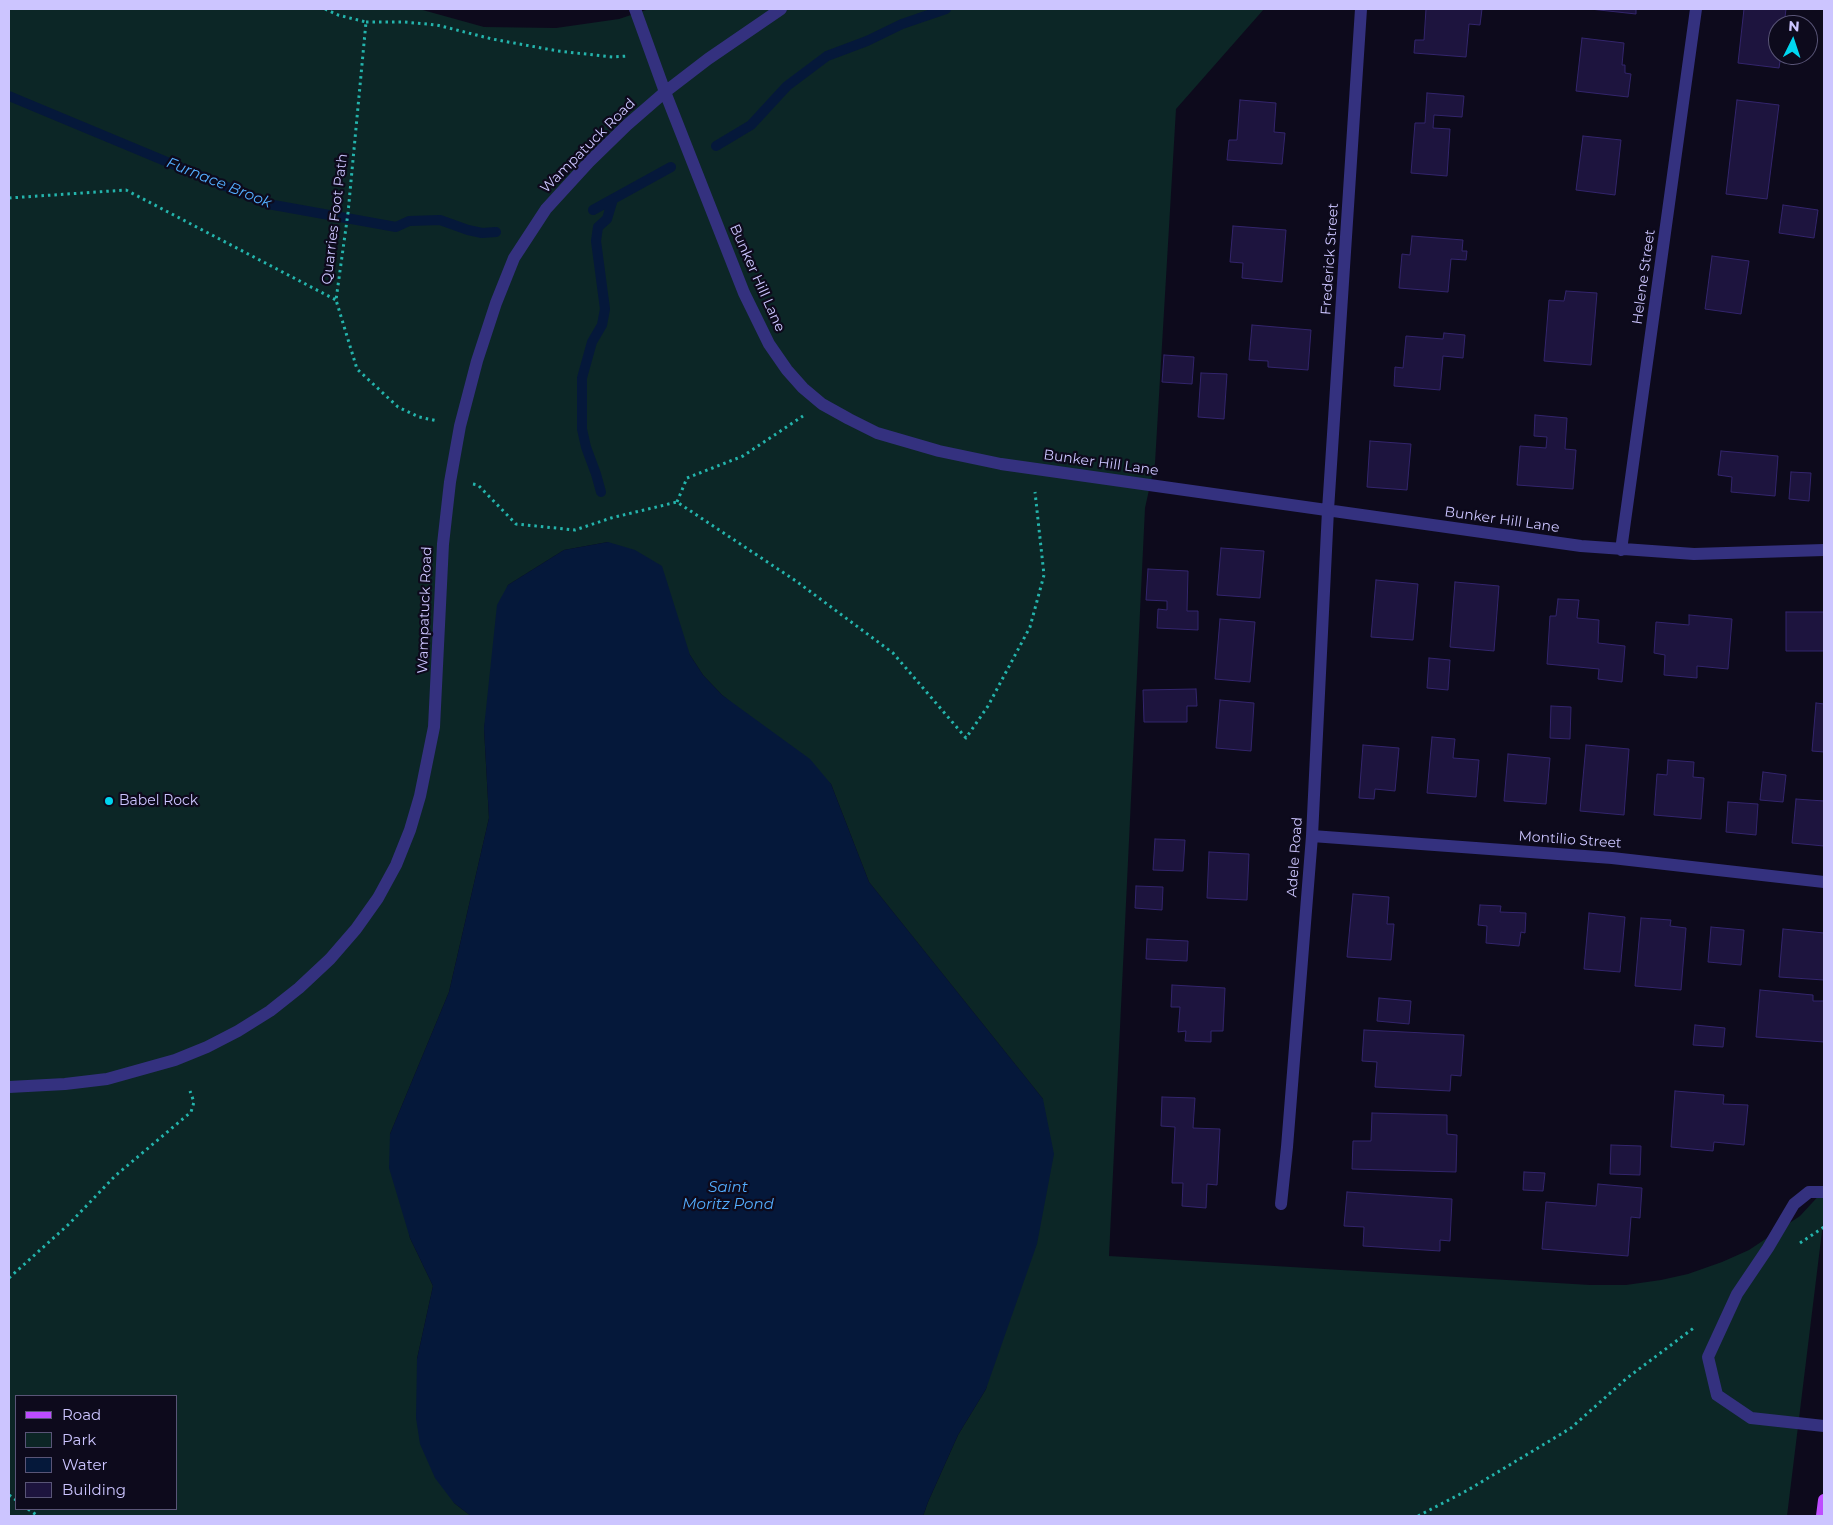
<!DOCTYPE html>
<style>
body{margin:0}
#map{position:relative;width:1833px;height:1525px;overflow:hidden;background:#0d0a1c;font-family:Montserrat,sans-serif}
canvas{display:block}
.frame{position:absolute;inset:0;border:10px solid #ccc5ff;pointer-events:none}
.legend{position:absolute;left:15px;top:1395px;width:162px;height:115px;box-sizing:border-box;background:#0d0a1c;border:1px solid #595577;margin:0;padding:6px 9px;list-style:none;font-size:15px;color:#ccc5ff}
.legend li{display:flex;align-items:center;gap:10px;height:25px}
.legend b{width:25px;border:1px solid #595577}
.north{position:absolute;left:1768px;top:15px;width:50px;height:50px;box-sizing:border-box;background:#0d0a1c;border:1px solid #595577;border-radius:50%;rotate:4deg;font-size:14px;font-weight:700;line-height:20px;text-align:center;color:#ccc5ff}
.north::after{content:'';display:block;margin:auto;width:18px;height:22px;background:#00d6f0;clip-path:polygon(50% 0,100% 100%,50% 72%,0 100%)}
</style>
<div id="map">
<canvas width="1833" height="1525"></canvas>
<div class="frame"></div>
<ul class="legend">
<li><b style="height:6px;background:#bd4cff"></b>Road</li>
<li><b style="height:14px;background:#0c2626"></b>Park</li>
<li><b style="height:14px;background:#05183a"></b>Water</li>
<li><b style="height:14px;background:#1d143e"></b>Building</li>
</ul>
<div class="north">N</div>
</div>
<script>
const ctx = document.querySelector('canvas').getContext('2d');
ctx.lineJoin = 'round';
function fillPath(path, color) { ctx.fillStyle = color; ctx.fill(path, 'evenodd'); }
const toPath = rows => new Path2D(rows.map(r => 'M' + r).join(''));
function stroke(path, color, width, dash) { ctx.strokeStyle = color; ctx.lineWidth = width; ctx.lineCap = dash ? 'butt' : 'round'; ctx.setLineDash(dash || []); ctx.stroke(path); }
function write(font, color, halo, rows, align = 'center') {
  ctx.font = font + ' Montserrat,sans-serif'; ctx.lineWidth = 4.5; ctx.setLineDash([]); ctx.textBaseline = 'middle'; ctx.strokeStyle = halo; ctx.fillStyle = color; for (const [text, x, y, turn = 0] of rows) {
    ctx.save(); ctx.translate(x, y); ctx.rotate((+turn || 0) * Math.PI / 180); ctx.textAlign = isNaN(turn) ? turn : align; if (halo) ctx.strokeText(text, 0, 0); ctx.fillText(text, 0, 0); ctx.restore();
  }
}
const green = toPath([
 [9,9,419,9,484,27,556,28,619,19,649,9,1264,9,1176,109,1155,463,1145,508,1109,1256,1590,1285,1626,1285,1661,1280,1688,1274,1722,1262,1749,1250,1800,1216,1824,1190,1824,1215,1787,1516,923,1516,928,1502,958,1435,986,1389,1043,1099,869,882,831,784,722,695,703,675,690,655,608,542,564,550,508,585,484,728,489,818,449,992,390,1134,410,1238,433,1286,417,1359,454,1503,471,1516,9,1516],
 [16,1396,176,1396,176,1509,16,1509]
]);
const water = toPath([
 [608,542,635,550,662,566,690,655,703,675,722,695,810,759,831,784,869,882,1043,1099,1054,1154,1037,1244,986,1389,958,1435,928,1502,923,1516,471,1516,454,1503,435,1478,420,1444,416,1418,417,1359,433,1286,410,1238,389,1168,390,1134,449,992,489,818,484,728,497,605,508,585,564,550]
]);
const stream = toPath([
 [9,96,268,204,396,227,409,221,440,220,468,230,482,233,496,232],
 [716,146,751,125,787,86,827,56,867,41,902,24,946,9],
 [593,210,671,167],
 [601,492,596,474,586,447,582,429,582,378,592,342,602,325,605,309,596,241,598,227,607,219,613,199]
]);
const building = toPath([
 [1426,9,1482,9,1480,25,1469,24,1466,57,1414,53,1415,40,1424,40,1426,9],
 [1590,9,1636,9,1636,14,1590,9],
 [1744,9,1786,9,1784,25,1778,25,1778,55,1781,55,1779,68,1738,63,1744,9],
 [1582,38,1624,43,1622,65,1625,65,1625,73,1631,74,1628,97,1576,91,1582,38],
 [1427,93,1464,96,1462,117,1434,115,1433,128,1450,129,1447,176,1411,173,1415,123,1425,123,1427,93],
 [1240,100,1276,103,1274,132,1285,133,1282,164,1227,160,1229,140,1237,140,1240,100],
 [1737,100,1779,105,1767,199,1726,194,1737,100],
 [1583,136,1621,140,1615,195,1576,190,1583,136],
 [1783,205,1818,210,1814,238,1779,233,1783,205],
 [1233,226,1286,230,1282,282,1242,278,1243,263,1230,262,1233,226],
 [1412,236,1463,240,1462,251,1467,251,1466,260,1451,259,1448,292,1399,288,1402,254,1410,255,1412,236],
 [1712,256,1749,261,1741,314,1705,309,1712,256],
 [1566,291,1597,293,1591,365,1544,361,1549,300,1564,301,1566,291],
 [1252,325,1311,330,1308,370,1268,367,1268,361,1249,360,1252,325],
 [1444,333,1465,335,1463,358,1443,356,1440,390,1394,386,1395,367,1403,368,1406,336,1443,339,1444,333],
 [1164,355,1194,357,1192,384,1162,382,1164,355],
 [1201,373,1227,374,1224,419,1198,417,1201,373],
 [1535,415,1567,418,1565,449,1576,450,1573,489,1517,485,1520,446,1546,448,1547,437,1534,436,1535,415],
 [1370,441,1411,444,1407,490,1367,487,1370,441],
 [1721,451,1778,456,1775,496,1731,492,1732,477,1718,475,1721,451],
 [1791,472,1811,473,1809,501,1789,499,1791,472],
 [1221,548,1264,551,1260,598,1217,595,1221,548],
 [1148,569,1188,571,1187,611,1198,611,1198,630,1157,628,1158,609,1167,610,1167,601,1146,600,1148,569],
 [1376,580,1418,584,1413,640,1371,637,1376,580],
 [1455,582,1499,586,1494,651,1450,647,1455,582],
 [1558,599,1579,600,1577,618,1599,620,1598,643,1625,646,1622,682,1598,679,1599,669,1547,664,1550,616,1556,616,1558,599],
 [1786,612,1824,612,1824,651,1786,651,1786,612],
 [1689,615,1732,619,1728,669,1697,666,1697,678,1664,675,1665,655,1654,653,1656,622,1689,625,1689,615],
 [1220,619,1255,622,1250,682,1215,679,1220,619],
 [1429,658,1450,660,1448,690,1427,688,1429,658],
 [1196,689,1197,706,1187,706,1187,722,1144,722,1143,690,1196,689],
 [1220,700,1254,703,1251,751,1216,748,1220,700],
 [1816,703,1824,704,1824,752,1812,751,1816,703],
 [1551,706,1571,707,1570,739,1550,738,1551,706],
 [1432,737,1455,739,1453,758,1479,760,1476,797,1427,793,1432,737],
 [1363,745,1399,748,1395,791,1375,789,1374,799,1359,798,1363,745],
 [1586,745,1629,749,1624,815,1580,811,1586,745],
 [1508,754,1550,758,1546,804,1504,801,1508,754],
 [1668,760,1694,762,1693,777,1704,778,1701,819,1654,815,1657,774,1667,775,1668,760],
 [1763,772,1786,775,1783,802,1760,800,1763,772],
 [1796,799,1824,801,1824,846,1792,843,1796,799],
 [1728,802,1758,804,1756,835,1726,832,1728,802],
 [1155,839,1185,840,1183,871,1153,870,1155,839],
 [1209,852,1249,854,1247,900,1207,898,1209,852],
 [1136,886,1163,887,1162,910,1135,908,1136,886],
 [1353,894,1389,897,1387,924,1394,924,1391,960,1347,957,1353,894],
 [1480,905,1501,906,1500,912,1526,913,1525,933,1521,932,1519,946,1486,943,1487,926,1478,925,1480,905],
 [1589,913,1625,917,1620,972,1584,969,1589,913],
 [1641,918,1671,920,1670,926,1686,928,1681,990,1635,986,1641,918],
 [1711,927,1744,930,1741,965,1708,962,1711,927],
 [1783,929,1824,933,1824,980,1779,977,1783,929],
 [1147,939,1188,941,1187,961,1146,959,1147,939],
 [1172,985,1225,988,1223,1031,1211,1031,1211,1042,1185,1041,1186,1031,1178,1032,1180,1007,1171,1007,1172,985],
 [1760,990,1813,995,1813,1001,1824,1001,1824,1042,1756,1037,1760,990],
 [1379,998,1411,1001,1409,1024,1377,1021,1379,998],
 [1695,1025,1725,1028,1723,1047,1693,1045,1695,1025],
 [1364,1030,1464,1035,1461,1076,1451,1075,1450,1091,1375,1087,1377,1062,1362,1061,1364,1030],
 [1675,1091,1724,1095,1723,1104,1748,1105,1744,1145,1714,1142,1713,1151,1671,1147,1675,1091],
 [1162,1097,1195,1098,1193,1128,1220,1129,1217,1185,1207,1184,1206,1208,1182,1206,1183,1183,1172,1183,1175,1127,1161,1126,1162,1097],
 [1372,1113,1447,1115,1447,1134,1457,1135,1456,1172,1352,1169,1353,1141,1371,1141,1372,1113],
 [1611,1145,1641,1146,1640,1175,1610,1174,1611,1145],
 [1524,1172,1545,1173,1543,1191,1523,1190,1524,1172],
 [1598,1184,1642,1188,1640,1218,1631,1217,1628,1256,1542,1249,1546,1202,1596,1206,1598,1184],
 [1347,1192,1452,1199,1450,1241,1440,1240,1440,1251,1363,1246,1364,1227,1344,1226,1347,1192]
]);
const path = toPath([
 [325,9,338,15,366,22,348,213,336,300,357,369,398,407,419,417,438,421],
 [366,22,404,22,437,25,492,39,558,51,613,57,627,56],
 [9,198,126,190,336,300],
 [473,484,478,485,516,524,575,530,611,518,677,502,796,581,893,653,966,738,988,706,1030,627,1044,575,1035,492],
 [677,502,687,478,743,456,803,416],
 [1800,1243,1824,1227],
 [9,1278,69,1224,115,1176,191,1112,194,1102,190,1091],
 [9,1495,16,1500],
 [28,1509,38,1516],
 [1418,1516,1468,1490,1571,1428,1627,1378,1695,1327]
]);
const minor = toPath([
 [635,9,665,92,744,293,769,344,787,370,803,388,822,404,849,419,877,433,939,451,1001,464,1581,546,1694,554,1824,550],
 [1621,550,1696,9],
 [1312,836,1612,858,1824,882],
 [9,1087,65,1084,107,1079,175,1060,207,1047,238,1031,270,1011,299,988,330,959,356,929,378,898,396,865,410,830,420,796,434,727,443,544,450,482,460,426,477,361,496,303,514,258,546,209,589,162,627,125,665,92,708,59,781,9],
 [1824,1192,1809,1192,1794,1204,1768,1248,1737,1294,1708,1357,1717,1395,1751,1418,1824,1426],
 [1281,1204,1287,1147,1312,836,1328,510,1361,9]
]);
const major = toPath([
 [1822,1516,1824,1500]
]);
const markers = [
 [109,801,5,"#00d6f0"]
];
const streetNames = [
 ["Wampatuck Road",588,146,-45],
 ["Quarries Foot Path",335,219,-83],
 ["Frederick Street",1330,259,-86],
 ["Helene Street",1644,277,-82],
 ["Bunker Hill Lane",757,278,66],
 ["Bunker Hill Lane",1101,463,8],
 ["Bunker Hill Lane",1502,520,8],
 ["Wampatuck Road",425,610,-88],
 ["Montilio Street",1570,840,4],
 ["Adele Road",1295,857,-86]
];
const poiNames = [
 ["Babel Rock",119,801]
];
const waterNames = [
 ["Furnace Brook",219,183,22],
 ["Saint",728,1188],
 ["Moritz Pond",728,1205]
];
fillPath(green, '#0c2626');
fillPath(water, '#05183a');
stroke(stream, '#05183a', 10);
fillPath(building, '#1d143e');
stroke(building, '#33256c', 1);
stroke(path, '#24b4ac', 3, [2.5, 4]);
stroke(minor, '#34317f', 12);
stroke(major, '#bd4cff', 12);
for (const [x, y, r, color] of markers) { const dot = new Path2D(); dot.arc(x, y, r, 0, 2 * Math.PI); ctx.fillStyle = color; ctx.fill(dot); stroke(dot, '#0d0a1c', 2); }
write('14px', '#ccc5ff', '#0d0a1c', streetNames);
write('14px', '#ccc5ff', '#0d0a1c', poiNames, 'left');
write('italic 15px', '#53aeff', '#0d0a1c', waterNames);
</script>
